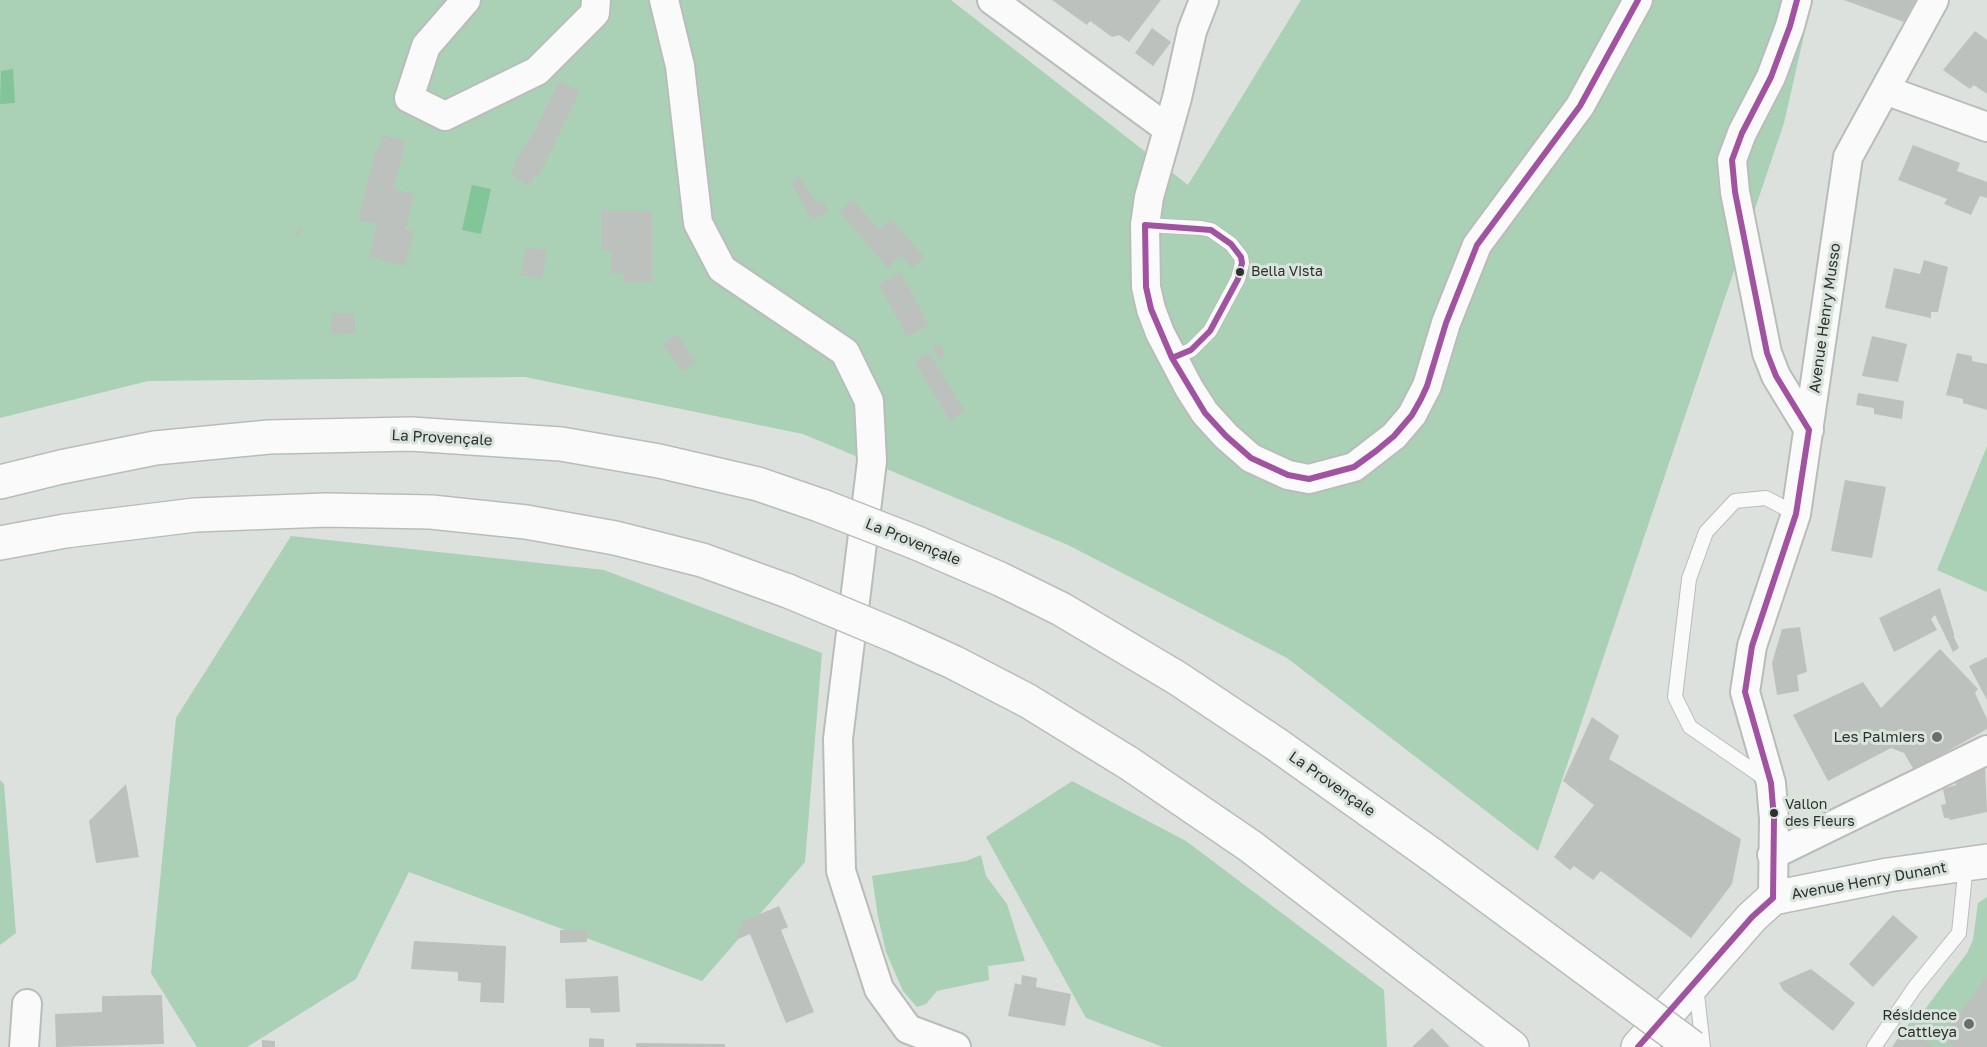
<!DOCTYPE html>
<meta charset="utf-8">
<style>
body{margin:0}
canvas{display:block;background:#dce1dd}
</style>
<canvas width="1987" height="1047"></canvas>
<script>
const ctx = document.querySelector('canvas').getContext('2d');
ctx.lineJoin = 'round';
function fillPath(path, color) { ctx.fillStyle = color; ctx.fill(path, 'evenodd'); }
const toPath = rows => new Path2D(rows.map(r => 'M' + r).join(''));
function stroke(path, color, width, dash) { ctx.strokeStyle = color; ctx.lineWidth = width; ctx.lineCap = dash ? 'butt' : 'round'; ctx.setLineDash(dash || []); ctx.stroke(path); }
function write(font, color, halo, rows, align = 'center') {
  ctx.font = font + ' "Golos Text",sans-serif'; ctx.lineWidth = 6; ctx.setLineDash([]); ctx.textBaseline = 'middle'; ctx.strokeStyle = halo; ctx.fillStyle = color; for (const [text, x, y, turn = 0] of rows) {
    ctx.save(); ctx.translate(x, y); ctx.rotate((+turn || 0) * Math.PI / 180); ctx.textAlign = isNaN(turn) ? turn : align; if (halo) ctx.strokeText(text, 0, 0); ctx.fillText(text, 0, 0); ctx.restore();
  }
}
const green = toPath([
 [0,0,951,0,1188,185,1301,0,1812,0,1784,123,1538,851,1287,658,1068,545,803,434,525,377,148,381,0,418],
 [1987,446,1987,592,1937,570],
 [291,536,604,570,822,653,805,862,702,981,409,872,356,979,247,1047,197,1047,151,973,176,718],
 [0,780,4,784,16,933,0,945],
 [1072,781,1186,841,1384,990,1387,1047,1163,1047,1086,1018,986,837],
 [981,855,986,876,1007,904,1025,961,988,966,989,980,937,991,926,1004,917,1007,903,991,886,952,878,917,872,876,966,861],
 [1987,897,1987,1047,1892,1047,1913,1018,1917,1020,1967,953,1973,940,1978,903]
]);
const water = toPath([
 [13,69,15,103,0,104,1,71],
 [472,185,491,189,481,234,462,230]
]);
const building = toPath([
 [1052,0,1161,0,1129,42,1119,35,1112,37,1090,21,1087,25],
 [1844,0,1916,0,1904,22],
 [1152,28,1171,42,1153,66,1135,53],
 [1975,31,1987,40,1987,94,1974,85,1970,89,1943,70],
 [559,81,580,91,538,177,535,175,529,186,511,175,516,165,514,163,537,127],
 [382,135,406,141,394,189,414,194,405,229,414,231,405,266,369,257,377,224,358,219,376,150,378,150],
 [1913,145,1960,163,1957,171,1987,182,1987,198,1980,196,1971,215,1944,204,1947,199,1898,180],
 [800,177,813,198,814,197,819,204,824,203,829,212,812,220,791,182],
 [853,200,879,230,891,219,924,257,912,268,901,255,888,268,839,212],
 [601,211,652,211,652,282,624,282,624,274,611,273,612,250,601,250],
 [301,227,303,230,299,236,296,236,296,233],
 [526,247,547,250,542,278,521,275],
 [1924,260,1948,267,1938,312,1931,312,1931,318,1885,308,1894,268,1920,274],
 [901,273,929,325,907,337,879,284],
 [332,313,355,313,355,333,331,334],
 [677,334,696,362,682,371,662,344],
 [1872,336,1907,344,1898,382,1862,376],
 [940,344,945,356,938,359,933,346],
 [929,353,965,411,950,421,914,361],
 [1957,353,1972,356,1972,361,1987,364,1987,410,1963,403,1963,399,1946,395],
 [1858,393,1904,401,1902,419,1874,414,1874,408,1856,405],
 [1845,480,1886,487,1872,558,1831,551],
 [1940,588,1954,634,1954,637,1959,648,1953,652,1935,615,1931,619,1937,630,1894,652,1879,618],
 [1800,627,1807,672,1797,675,1799,691,1777,695,1772,663,1782,629],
 [1940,649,1978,689,1975,693,1987,719,1987,729,1914,770,1904,753,1891,748,1828,781,1793,715,1863,682,1881,708],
 [1987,657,1987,700,1969,666],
 [1592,717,1619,736,1609,759,1741,839,1732,884,1691,938,1601,871,1593,880,1574,866,1570,870,1554,857,1594,805,1563,781],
 [1985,763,1987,812,1950,820,1949,818,1944,818,1941,805,1946,804,1943,789,1956,785,1955,778],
 [126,784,139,857,96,863,89,821],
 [779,906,788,927,781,930,814,1012,786,1023,750,934,738,939,737,936,743,921],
 [1893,915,1918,937,1873,987,1849,964],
 [560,930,587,930,587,942,560,943],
 [414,941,506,946,504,1003,480,1002,481,983,458,981,458,972,411,969],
 [1811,969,1855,1003,1833,1031,1783,990,1779,983],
 [1022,975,1037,978,1036,987,1071,994,1065,1026,1008,1016,1015,983,1021,985],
 [618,976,620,1012,591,1013,590,1008,566,1008,565,979],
 [1987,976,1987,1047,1954,1047,1941,1038],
 [162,995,164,1044,56,1047,55,1014,102,1012,102,996],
 [1906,1027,1933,1047,1892,1047],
 [1432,1028,1450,1047,1412,1047],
 [589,1038,604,1039,604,1047,589,1047],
 [262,1040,275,1041,275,1047,262,1047],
 [636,1043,725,1044,725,1047,636,1047]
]);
const lane = toPath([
 [1145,225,1201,228,1211,230,1231,244,1241,257,1242,263,1238,279,1210,331,1191,350,1172,358],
 [1767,780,1690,727,1675,697,1689,579,1706,532,1735,501,1766,498,1796,514],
 [1696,986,1703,1047],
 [1874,1047,1915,987,1959,933,1966,864]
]);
const street = toPath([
 [466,0,426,46,409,98,445,116,537,71,595,13,596,0],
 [664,0,680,66,698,223,722,269,845,352,869,401,872,461,838,739,841,871,879,989,908,1029,956,1047],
 [992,0,1168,129],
 [1204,0,1192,31,1177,98,1149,197,1145,225,1146,287,1151,309,1160,333,1189,388,1205,413,1226,436,1251,458,1288,475,1309,479,1354,467,1394,436,1412,415,1427,386,1446,323,1477,245,1580,106,1638,0],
 [1797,0,1790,26,1771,77,1742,133,1732,160,1735,192,1767,353,1776,376,1809,430],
 [1885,90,1987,127],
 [1772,855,1987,750],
 [1773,898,1774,819,1771,783,1745,692,1752,646,1796,514,1848,157,1934,0],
 [24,1047,27,1004]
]);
const secondary = toPath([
 [1638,1047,1752,917,1773,898,1888,875,1987,861]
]);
const highway = toPath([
 [0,482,61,467,155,448,269,437,411,434,561,444,659,461,758,484,822,506],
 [0,543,65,531,195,515,326,510,431,512,526,522,615,538,702,560,788,591],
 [917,543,1000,579,1061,609,1177,678,1276,744,1432,855],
 [898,637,955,663,1028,701,1130,764,1250,846,1512,1047]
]);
const highwayBridge = toPath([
 [822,506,917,543],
 [788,591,898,637],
 [1432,855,1692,1047]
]);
const bus1 = toPath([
 [1797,0,1790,26,1771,77,1742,133,1732,160,1735,192,1767,353,1776,376,1809,430],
 [1145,225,1211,230,1231,244,1241,257,1242,263,1238,279,1210,331,1191,350,1172,358,1151,309,1146,287,1145,225],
 [1172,358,1205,413,1226,436,1251,458,1288,475,1309,479,1354,467,1376,451,1394,436,1412,415,1421,399,1427,386,1446,323,1477,245,1580,106,1638,0],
 [1773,898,1774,819,1771,783,1745,692,1752,646,1796,514,1809,430],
 [1638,1047,1752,917,1773,898]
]);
const markers = [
 [1240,272,5,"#2d312e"],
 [1937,737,6,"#6a6f6b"],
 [1774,813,5,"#2d312e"],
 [1969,1024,6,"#6a6f6b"]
];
const busNames = [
 ["Bella Vista",1251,272],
 ["Vallon",1785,805],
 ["des Fleurs",1785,822]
];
const streetNames = [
 ["Avenue Henry Musso",1825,318,-82],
 ["La Provençale",442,438,3],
 ["La Provençale",913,542,22],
 ["La Provençale",1332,784,35],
 ["Avenue Henry Dunant",1869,881,-10]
];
const poiNames = [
 ["Les Palmiers",1925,737],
 ["Résidence",1957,1015],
 ["Cattleya",1957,1032]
];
fillPath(green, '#aad0b5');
fillPath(water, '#82c598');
fillPath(building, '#bdc1be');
stroke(lane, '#b9bdba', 16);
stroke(street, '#b9bdba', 32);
stroke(secondary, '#b9bdba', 36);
stroke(highway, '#b9bdba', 36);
stroke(lane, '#fafafa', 14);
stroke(street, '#fafafa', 28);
stroke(secondary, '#fafafa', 33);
stroke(highway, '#fafafa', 33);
stroke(highwayBridge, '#b9bdba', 36, []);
stroke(highwayBridge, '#fafafa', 33);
stroke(bus1, '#a153a1', 6);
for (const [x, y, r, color] of markers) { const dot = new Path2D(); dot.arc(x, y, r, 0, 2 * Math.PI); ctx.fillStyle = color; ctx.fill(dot); stroke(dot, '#d9e4dc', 2); }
write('14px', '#2d312e', '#d9e4dc', busNames, 'left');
write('15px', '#2d312e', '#d9e4dc', streetNames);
write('15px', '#2d312e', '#d9e4dc', poiNames, 'right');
</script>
